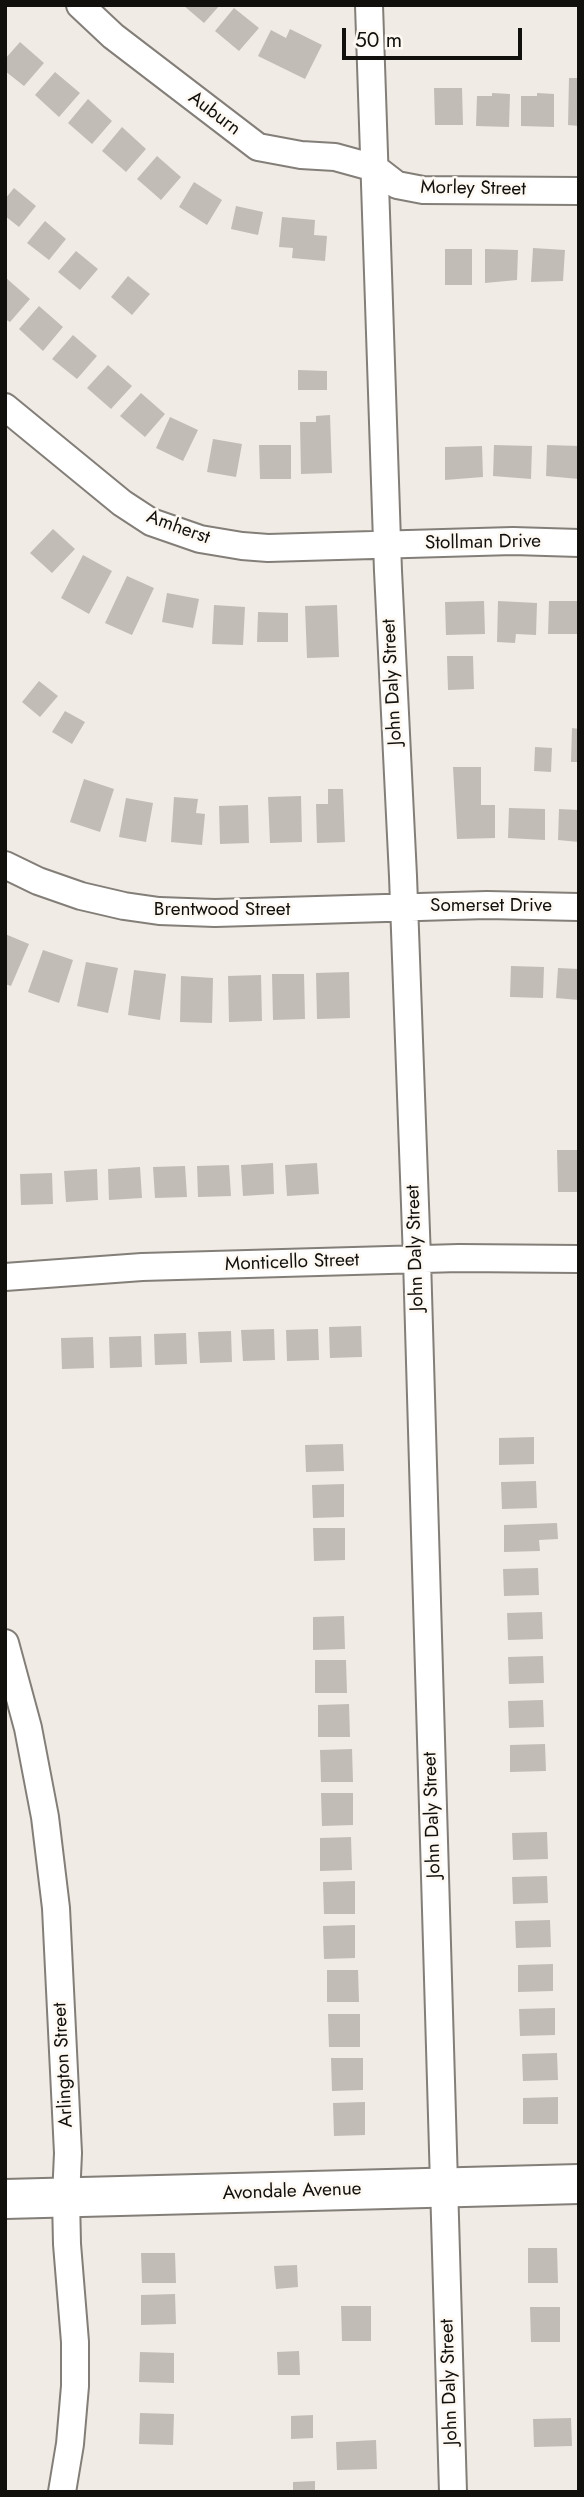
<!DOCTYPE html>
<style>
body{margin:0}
#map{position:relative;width:584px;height:2497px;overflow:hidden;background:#f0ebe4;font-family:Jost,sans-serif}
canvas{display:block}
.frame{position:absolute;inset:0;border:7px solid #11100d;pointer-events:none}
.scale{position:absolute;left:342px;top:28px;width:180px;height:32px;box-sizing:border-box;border:4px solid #11100d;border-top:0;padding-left:9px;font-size:21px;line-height:24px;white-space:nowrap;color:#11100d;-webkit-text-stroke:5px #fdf8f1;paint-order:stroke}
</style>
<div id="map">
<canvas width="584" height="2497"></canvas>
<div class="frame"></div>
<div class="scale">50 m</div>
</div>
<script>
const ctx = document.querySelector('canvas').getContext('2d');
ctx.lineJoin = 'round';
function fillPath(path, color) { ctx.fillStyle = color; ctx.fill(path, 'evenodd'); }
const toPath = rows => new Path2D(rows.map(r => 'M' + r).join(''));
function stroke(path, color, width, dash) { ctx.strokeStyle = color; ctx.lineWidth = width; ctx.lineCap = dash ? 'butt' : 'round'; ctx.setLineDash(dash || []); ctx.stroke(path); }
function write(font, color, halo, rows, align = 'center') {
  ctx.font = font + ' Jost,sans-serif'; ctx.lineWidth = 5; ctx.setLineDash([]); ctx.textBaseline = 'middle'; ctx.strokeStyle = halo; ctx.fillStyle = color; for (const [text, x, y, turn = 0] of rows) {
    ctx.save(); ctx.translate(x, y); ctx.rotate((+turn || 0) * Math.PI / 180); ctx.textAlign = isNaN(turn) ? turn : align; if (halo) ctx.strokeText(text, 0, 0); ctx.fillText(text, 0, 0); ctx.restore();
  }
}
const building = toPath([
 [183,5,220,5,204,23],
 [234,8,259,28,239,51,215,31],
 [290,29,322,45,305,79,258,56,271,30,286,38],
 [20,42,44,63,24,86,5,71,5,59],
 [55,72,80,93,59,117,35,95],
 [569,78,579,78,579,126,568,125],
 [434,88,462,88,463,125,435,125],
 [492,93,510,94,509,127,476,126,477,96,492,96],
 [537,93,554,94,554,127,521,126,521,96,537,96],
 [88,99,112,121,92,144,68,123],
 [122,127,146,149,126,172,102,151],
 [157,156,181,177,161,200,137,179],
 [194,182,222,200,207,225,179,207],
 [14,188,36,206,19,227,5,216,5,199],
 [236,206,263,212,258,235,231,229],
 [282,217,315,220,314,235,327,236,325,261,292,258,293,248,279,247],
 [45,221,66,239,49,260,27,243],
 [533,248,565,250,563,281,531,282],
 [445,249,472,249,472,285,445,285],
 [485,249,518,250,517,280,485,283],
 [76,251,98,269,80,290,58,272],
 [128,276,150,294,132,315,111,297],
 [5,277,30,299,10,322,5,319],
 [39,306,63,327,43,351,19,329],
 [73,335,97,356,77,379,52,359],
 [108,365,132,386,111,409,87,388],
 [298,370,327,371,327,390,298,390],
 [141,393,165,414,145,437,120,416],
 [330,415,332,473,301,474,300,422,316,422,316,416],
 [170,417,198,430,183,461,156,448],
 [213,439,242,444,236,477,207,472],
 [259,445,291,445,291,479,260,479],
 [494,445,532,446,531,479,493,476],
 [547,445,579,446,579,479,546,476],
 [482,446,483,477,445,480,445,447],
 [53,529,75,549,52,573,30,553],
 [83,555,112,571,89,614,61,598],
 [127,576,154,588,132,635,105,623],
 [167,593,199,599,193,628,162,622],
 [484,601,485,634,446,635,445,602],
 [498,601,537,603,536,635,516,634,515,643,497,642],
 [549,601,579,601,579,634,548,634],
 [214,605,245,607,243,645,212,644],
 [337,605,339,657,307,658,305,606],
 [258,612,288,613,288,642,257,642],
 [447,656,473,656,474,689,448,690],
 [39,681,58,696,40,717,22,702],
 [65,711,85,722,72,744,52,732],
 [572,728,579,729,579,762,571,762],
 [535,747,552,748,551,772,534,771],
 [453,767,481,767,481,805,495,805,495,838,457,839],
 [84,779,114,789,100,832,70,822],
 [328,789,343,789,345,842,317,843,316,804,328,804],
 [301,796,302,842,270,843,268,797],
 [174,797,198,799,196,813,205,814,202,845,171,842],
 [126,798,153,803,146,842,119,837],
 [248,805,249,843,220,844,219,806],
 [509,808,545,809,545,840,508,838],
 [559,809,579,810,579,842,558,840],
 [5,934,29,944,11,986,5,984],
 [43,950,73,960,59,1003,28,992],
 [86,962,118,968,108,1013,77,1006],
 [511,966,544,967,543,998,510,997],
 [558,968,579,969,579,1000,556,998],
 [134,970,166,974,160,1020,128,1015],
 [349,972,350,1018,317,1019,316,973],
 [272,974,304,974,305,1019,273,1020],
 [261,975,262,1021,229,1022,228,976],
 [181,976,213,978,212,1023,180,1022],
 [557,1150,579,1150,579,1192,558,1192],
 [273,1163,274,1194,243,1196,241,1165],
 [317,1163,319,1194,287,1196,285,1165],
 [229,1165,231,1196,198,1197,197,1166],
 [185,1166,187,1197,155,1198,153,1167],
 [140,1167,142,1198,109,1200,108,1169],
 [97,1169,98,1200,66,1202,64,1171],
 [52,1173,53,1204,21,1205,20,1174],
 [361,1326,362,1357,330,1358,329,1327],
 [274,1329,275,1360,243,1361,241,1330],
 [318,1329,319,1360,287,1361,286,1330],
 [231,1331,232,1362,200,1363,198,1332],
 [186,1333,187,1364,155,1365,154,1334],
 [141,1336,142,1367,110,1368,109,1337],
 [93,1337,94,1368,62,1369,61,1338],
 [534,1437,534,1464,499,1465,499,1438],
 [343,1444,344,1471,306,1472,305,1445],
 [536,1481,537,1508,502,1509,501,1482],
 [344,1484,344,1517,313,1518,312,1485],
 [557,1523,558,1539,539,1540,540,1551,504,1552,504,1525],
 [313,1528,345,1528,345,1560,314,1561],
 [538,1568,539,1595,504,1596,503,1569],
 [542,1612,543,1639,508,1640,507,1613],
 [344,1616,345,1649,313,1650,313,1617],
 [543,1656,544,1683,509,1684,508,1657],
 [315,1660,346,1660,347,1693,315,1693],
 [543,1700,544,1727,509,1728,508,1701],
 [349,1704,350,1737,318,1737,318,1705],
 [545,1744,546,1771,510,1772,510,1745],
 [352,1749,353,1782,321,1782,320,1750],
 [321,1793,353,1793,353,1825,322,1826],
 [547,1832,548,1859,513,1860,512,1833],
 [351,1837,352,1870,320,1871,320,1838],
 [547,1876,548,1903,513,1904,512,1877],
 [355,1881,355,1914,324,1914,323,1882],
 [550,1920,551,1947,516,1948,515,1921],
 [355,1925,355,1958,324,1959,323,1926],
 [553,1964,553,1991,518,1992,518,1965],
 [327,1970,358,1970,359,2002,327,2002],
 [555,2008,555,2035,520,2036,519,2009],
 [328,2014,360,2014,360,2047,329,2047],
 [557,2053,558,2080,523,2081,522,2054],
 [331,2058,363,2058,363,2090,332,2091],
 [558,2097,558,2124,523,2124,523,2098],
 [365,2102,365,2135,334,2136,333,2103],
 [528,2248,557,2248,558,2283,528,2283],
 [141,2253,175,2253,176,2283,142,2283],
 [297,2265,298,2287,276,2289,274,2266],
 [175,2294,176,2324,141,2325,141,2295],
 [341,2306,371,2306,371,2341,342,2341],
 [530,2307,560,2307,560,2342,531,2342],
 [299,2351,300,2375,278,2375,277,2352],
 [140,2352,174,2353,174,2383,139,2382],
 [140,2413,174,2414,173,2445,139,2444],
 [313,2415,313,2438,291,2439,291,2416],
 [571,2418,572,2446,534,2447,533,2419],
 [376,2440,377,2469,337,2470,336,2442],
 [315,2481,315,2492,293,2492,293,2482]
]);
const street = toPath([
 [80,5,113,36,258,147,301,155,335,157,375,168,397,185,423,190,579,191],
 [369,5,388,571,403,876,417,1259,453,2492],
 [5,407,122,503,151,522,200,539,242,546,268,548,513,541,579,543],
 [5,865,38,881,81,896,124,906,159,911,215,913,487,905,579,907],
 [5,1277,142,1267,459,1258,579,1259],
 [5,1643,28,1728,45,1817,56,1908,68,2153,66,2198,67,2244,75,2342,75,2386,70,2444,62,2492]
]);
const secondary = toPath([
 [5,2199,579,2184]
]);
const streetNames = [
 ["Auburn",214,114,37],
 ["Morley Street",473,189,1],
 ["Amherst",178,528,20],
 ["Stollman Drive",483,543,-1],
 ["John Daly Street",393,682,-93],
 ["Somerset Drive",491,906],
 ["Brentwood Street",222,910],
 ["John Daly Street",416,1248,-92],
 ["Monticello Street",292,1263,-2],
 ["John Daly Street",433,1815,-92],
 ["Arlington Street",64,2065,-93],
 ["Avondale Avenue",292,2192,-2],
 ["John Daly Street",450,2382,-92]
];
fillPath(building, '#c1bdb6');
stroke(street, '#837e78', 30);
stroke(secondary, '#837e78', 42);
stroke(street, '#fff', 26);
stroke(secondary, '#fff', 38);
write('19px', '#11100d', '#fdf8f1', streetNames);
</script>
